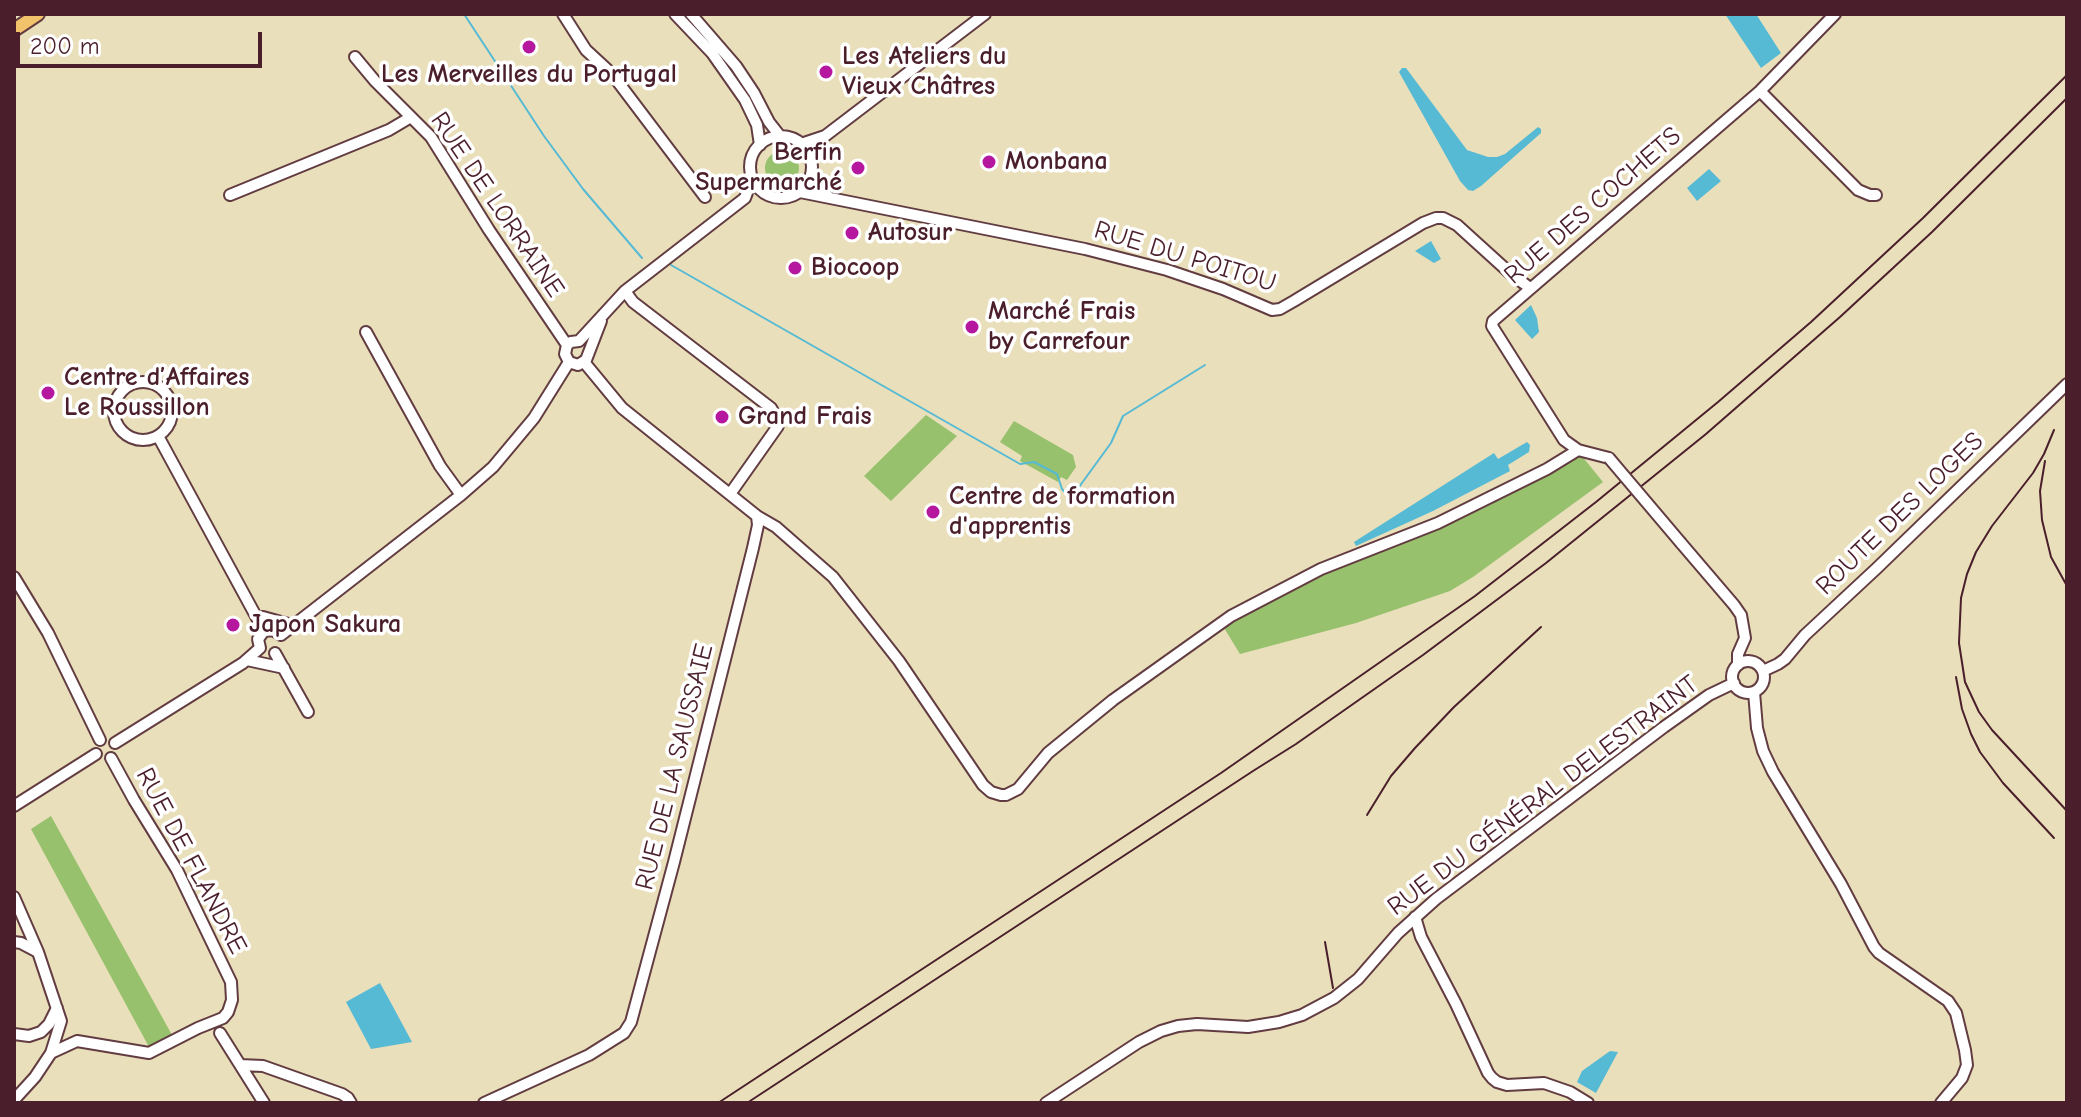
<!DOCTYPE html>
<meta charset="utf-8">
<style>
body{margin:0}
#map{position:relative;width:2081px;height:1117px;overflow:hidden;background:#e9dfbb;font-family:"Comic Neue",sans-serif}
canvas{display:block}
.frame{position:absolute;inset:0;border:16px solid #4a1f2b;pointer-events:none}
.scale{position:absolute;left:16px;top:32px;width:246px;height:36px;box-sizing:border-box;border:4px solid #4a1f2b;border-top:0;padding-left:10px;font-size:24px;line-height:28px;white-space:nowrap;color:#4a1f2b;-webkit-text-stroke:6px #fff;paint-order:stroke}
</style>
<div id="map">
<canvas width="2081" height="1117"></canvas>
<div class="frame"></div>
<div class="scale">200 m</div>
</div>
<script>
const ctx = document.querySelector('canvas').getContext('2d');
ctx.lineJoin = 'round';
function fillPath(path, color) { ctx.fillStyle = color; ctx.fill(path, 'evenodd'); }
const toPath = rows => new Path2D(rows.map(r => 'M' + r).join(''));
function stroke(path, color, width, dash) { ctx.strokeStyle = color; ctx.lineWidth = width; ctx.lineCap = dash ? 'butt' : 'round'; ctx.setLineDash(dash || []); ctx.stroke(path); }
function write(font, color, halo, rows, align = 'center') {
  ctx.font = font + ' "Comic Neue",sans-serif'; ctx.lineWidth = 7; ctx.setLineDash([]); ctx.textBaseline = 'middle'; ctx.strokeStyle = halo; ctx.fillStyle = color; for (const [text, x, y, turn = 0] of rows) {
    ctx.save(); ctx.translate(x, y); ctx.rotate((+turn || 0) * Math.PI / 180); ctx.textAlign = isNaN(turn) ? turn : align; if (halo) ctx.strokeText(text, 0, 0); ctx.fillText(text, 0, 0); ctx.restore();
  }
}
const green = toPath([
 '765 168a17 17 0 1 1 34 0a17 17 0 1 1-34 0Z',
 [926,415,957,436,891,501,864,476],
 [1014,421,1073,455,1076,467,1067,480,1061,477,1058,482,1020,461,1022,456,1000,442],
 [1577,450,1603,482,1473,577,1450,591,1356,623,1240,654,1221,623,1299,578,1438,522],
 [51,816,172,1035,149,1047,31,829]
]);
const water = toPath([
 [1725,14,1756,14,1781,53,1761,68],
 [1402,68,1406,68,1467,150,1488,157,1497,157,1505,154,1538,127,1541,129,1541,133,1481,186,1473,191,1468,190,1460,181,1399,72],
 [1709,169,1721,181,1697,201,1687,188],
 [1431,241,1441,259,1434,263,1415,251],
 [1531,305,1537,318,1539,332,1532,339,1515,320],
 [1527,442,1530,445,1529,452,1508,465,1510,471,1433,511,1356,546,1354,542,1494,453,1498,459],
 [380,983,391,1003,412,1042,371,1049,346,1002],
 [1610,1051,1618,1052,1596,1093,1577,1082,1582,1071]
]);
const stream = toPath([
 [464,14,544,136,583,189,642,258],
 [671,265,1020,464,1034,462,1057,474,1062,489,1068,496,1079,487,1111,443,1123,416,1205,365]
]);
const minor = toPath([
 [563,14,586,50,612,74,705,197],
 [675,14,712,53,745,100,757,125,760,145],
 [691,14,736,66,754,93,769,122,780,136],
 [355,57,375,81,431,137,489,230,567,345],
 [1760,91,1858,190,1870,195,1876,195],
 '750 167a31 31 0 1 1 62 0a31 31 0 1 1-62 0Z',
 [801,144,825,136,985,14],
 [811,174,820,188,829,197],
 [800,192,1085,249,1167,270,1223,289,1272,310,1280,309,1294,301,1423,223,1436,218,1443,218,1457,225,1511,274,1530,288],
 [230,195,389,130,411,117],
 [625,291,633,302,771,408,775,415,778,426,730,494],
 [366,332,440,466,461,495],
 [569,362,565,354,567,345,571,342,579,341,625,291,745,198,752,179],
 [569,362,578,365,586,360,601,321],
 [584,362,622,408,757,516,776,527,833,577,899,661,983,785,991,792,1001,795,1006,795,1018,789,1048,753,1113,700,1231,616,1321,569,1438,523,1547,469,1578,450],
 '114 411a29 29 0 1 1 58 0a29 29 0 1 1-58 0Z',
 [158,436,264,631],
 [1609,458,1578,450,1564,440,1492,326,1493,321,1760,91,1835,14],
 [1681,543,1734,605,1741,615,1745,638,1738,654,1738,665],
 [14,577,48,633,100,740],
 [257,618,263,617,292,625],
 [281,635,461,495,493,467,534,418,569,362],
 [260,648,258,639,264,631,273,630,281,635],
 [275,653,308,712],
 [247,660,284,668],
 '1732 677a16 16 0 1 1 32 0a16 16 0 1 1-32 0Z',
 [1763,671,1778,664,1785,659,1805,635,1877,568,2067,384],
 [1754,692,1757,728,1763,751,1773,772,1841,884,1874,947,1879,953,1948,1001,1956,1013,1965,1050,1967,1065,1962,1078,1941,1103],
 [115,743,243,663,260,648],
 [14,806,96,754],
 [14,897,38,952,61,1021,51,1053,35,1077,14,1100],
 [1415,917,1421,937,1456,1004,1488,1073,1492,1078,1497,1082,1507,1085,1544,1083,1570,1092,1588,1103],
 [14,942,21,943,38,952],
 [220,1033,264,1103],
 [14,1034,29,1036,41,1032,49,1024,57,1008],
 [51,1053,77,1041,149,1053,198,1028,223,1018,228,1012,232,1000,231,982,177,870,134,800,111,758],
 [240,1065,263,1066,342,1094,348,1098,351,1103],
 [484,1103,589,1055,624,1033,631,1022,674,862,753,548,758,525,757,516],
 [1046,1103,1139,1042,1161,1031,1178,1026,1197,1024,1248,1027,1279,1022,1302,1015,1334,998,1358,979,1398,933,1436,899,1664,727,1709,695,1734,683]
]);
const major = toPath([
 [14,30,38,14]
]);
const rail = toPath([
 [2054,430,2044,454,2033,473,1992,526,1976,552,1967,574,1961,598,1959,643,1965,682,1979,712,1992,730,2067,811],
 [2045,461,2040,491,2042,520,2051,557,2067,586],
 [1956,677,1962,709,1971,734,1980,752,2003,783,2054,838],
 [1367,815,1391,776,1415,748,1454,707,1541,627],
 [1325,942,1333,988],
 [718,1103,1221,773,1475,596,1596,502,1718,402,1811,322,1923,218,2067,75],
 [747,1103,1253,771,1296,744,1423,655,1546,563,1706,434,1840,317,1932,232,2067,98]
]);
const minorBridge = toPath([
 [1609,458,1681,543]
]);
const markers = [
 [529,47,8,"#b5179e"],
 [826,72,8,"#b5179e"],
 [989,162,8,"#b5179e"],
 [858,168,8,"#b5179e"],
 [852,233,8,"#b5179e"],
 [795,268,8,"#b5179e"],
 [972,327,8,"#b5179e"],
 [48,393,8,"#b5179e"],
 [722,417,8,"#b5179e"],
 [933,512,8,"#b5179e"],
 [233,625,8,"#b5179e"]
];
const poiNames = [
 ["Les Ateliers du",842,57],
 ["Vieux Châtres",842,87],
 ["Les Merveilles du Portugal",529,75,"center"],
 ["Berfin",842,153,"right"],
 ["Supermarché",842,183,"right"],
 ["Monbana",1005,162],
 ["Autosur",868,233],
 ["Biocoop",811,268],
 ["Marché Frais",988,312],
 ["by Carrefour",988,342],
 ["Centre d’Affaires",64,378],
 ["Le Roussillon",64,408],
 ["Grand Frais",738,417],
 ["Centre de formation",949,497],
 ["d'apprentis",949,527],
 ["Japon Sakura",249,625]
];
const streetNames = [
 ["RUE DE LORRAINE",497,205,56],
 ["RUE DES COCHETS",1593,206,-41],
 ["RUE DU POITOU",1185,257,17],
 ["ROUTE DES LOGES",1900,514,-44],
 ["RUE DE LA SAUSSAIE",675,767,-76],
 ["RUE DU GÉNÉRAL DELESTRAINT",1543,796,-37],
 ["RUE DE FLANDRE",191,861,62]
];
fillPath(green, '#97c16d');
fillPath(water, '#56bad4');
stroke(stream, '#56bad4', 2);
stroke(minor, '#623c41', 14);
stroke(major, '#623c41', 16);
stroke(minor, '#fff', 10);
stroke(major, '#f2c36a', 12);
stroke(rail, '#4a1f2b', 2);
stroke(minorBridge, '#623c41', 14, []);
stroke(minorBridge, '#fff', 10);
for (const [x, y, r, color] of markers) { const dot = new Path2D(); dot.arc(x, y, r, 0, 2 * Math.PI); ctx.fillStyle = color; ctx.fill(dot); stroke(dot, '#fff', 3); }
write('bold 26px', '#4a1f2b', '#fff', poiNames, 'left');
write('26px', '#4a1f2b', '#fff', streetNames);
</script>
